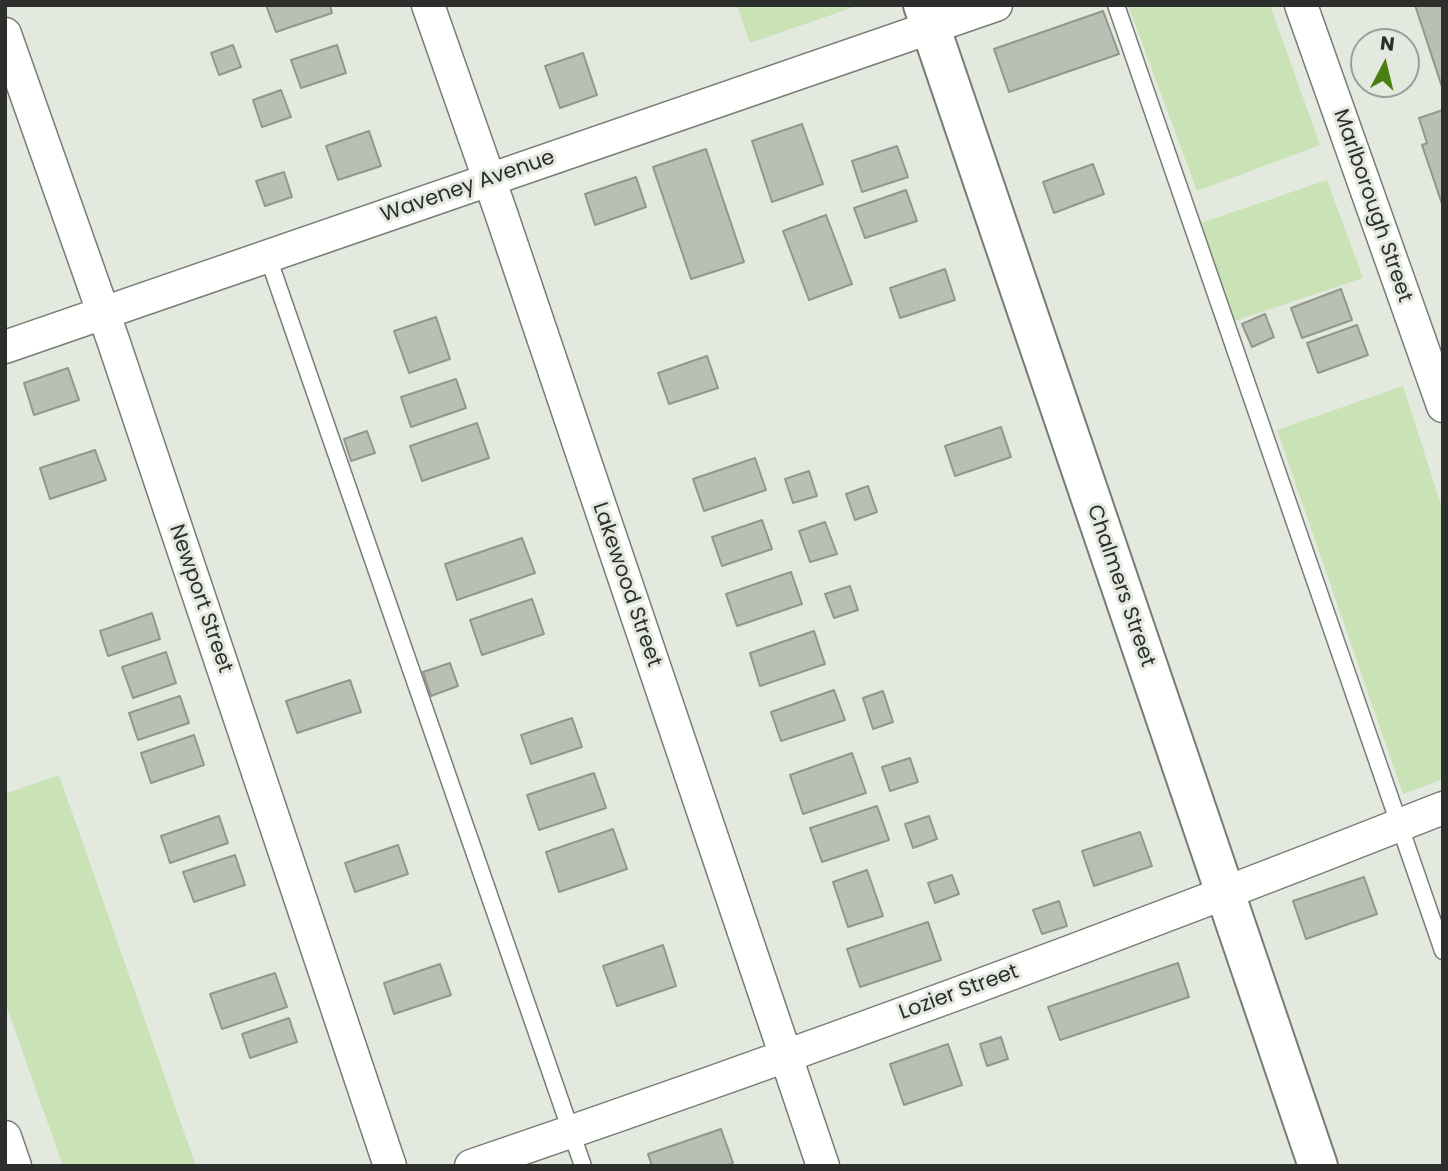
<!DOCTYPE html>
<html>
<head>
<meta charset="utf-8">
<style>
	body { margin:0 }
	#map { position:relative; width:1448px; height:1171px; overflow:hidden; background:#e3e9df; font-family:Poppins,sans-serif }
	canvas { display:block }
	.frame { position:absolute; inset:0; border:7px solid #2d2f2c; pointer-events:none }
	.north { position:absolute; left:1350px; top:28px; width:70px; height:70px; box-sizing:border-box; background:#e3e9df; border:2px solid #9a9f97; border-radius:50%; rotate:7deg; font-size:19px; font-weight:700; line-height:28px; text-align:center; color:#2d2f2c }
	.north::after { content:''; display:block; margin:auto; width:24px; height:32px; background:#4b7f12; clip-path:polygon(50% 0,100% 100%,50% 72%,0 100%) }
</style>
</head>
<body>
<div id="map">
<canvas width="1448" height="1171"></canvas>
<div class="frame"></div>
<div class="north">N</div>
</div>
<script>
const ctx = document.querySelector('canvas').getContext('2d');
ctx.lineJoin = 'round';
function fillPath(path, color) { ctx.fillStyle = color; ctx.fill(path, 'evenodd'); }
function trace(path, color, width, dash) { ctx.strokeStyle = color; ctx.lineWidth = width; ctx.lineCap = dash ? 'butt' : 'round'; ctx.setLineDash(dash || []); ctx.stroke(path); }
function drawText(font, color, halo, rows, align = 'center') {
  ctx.font = font + ' Poppins,sans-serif'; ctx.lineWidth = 6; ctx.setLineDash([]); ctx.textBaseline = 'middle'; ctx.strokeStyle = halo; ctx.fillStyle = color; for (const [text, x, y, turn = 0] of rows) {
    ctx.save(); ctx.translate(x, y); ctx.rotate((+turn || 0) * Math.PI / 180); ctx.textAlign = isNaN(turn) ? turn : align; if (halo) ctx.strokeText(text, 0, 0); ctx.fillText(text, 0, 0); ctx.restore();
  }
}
fillPath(new Path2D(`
	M737,5H860L750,43Z
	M1128,5H1270L1320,145L1197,191Z
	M1327,180L1363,278L1235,321L1201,223Z
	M1403,386L1443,511V779L1403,794L1277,430Z
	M59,775L196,1166H63L5,1002V794Z`), '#c9e3b7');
const building = new Path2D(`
	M266,5H330L332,13L276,32Z
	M1415,5H1443V90Z
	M1103,11L1119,54L1009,92L994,49Z
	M233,45L241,67L219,75L211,53Z
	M337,45L346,73L301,88L291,60Z
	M583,53L597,95L560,108L545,66Z
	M281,90L291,117L262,127L253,100Z
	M1443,110V207L1422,145L1427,143L1419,118Z
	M802,124L823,184L772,202L752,141Z
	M369,131L381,166L338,180L326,146Z
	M897,146L908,177L862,192L852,161Z
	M706,149L744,262L691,279L653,167Z
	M1093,164L1104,194L1054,213L1043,182Z
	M284,172L292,197L265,206L256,181Z
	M636,177L646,207L595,225L585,194Z
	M906,190L917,221L865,238L854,208Z
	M826,215L852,284L809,300L783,231Z
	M945,269L955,300L900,318L890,288Z
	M1341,289L1352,320L1302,338L1291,308Z
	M1265,314L1274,337L1252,347L1242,324Z
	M436,317L450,359L409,373L394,331Z
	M1357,325L1368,355L1318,373L1307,343Z
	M707,356L718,388L669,404L658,373Z
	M68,368L79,400L34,415L24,383Z
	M456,379L466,408L411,427L401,397Z
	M477,423L489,458L422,481L410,446Z
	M1001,427L1011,457L955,476L945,446Z
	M367,431L375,453L351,461L344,439Z
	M95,450L106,480L50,499L40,468Z
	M755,458L766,490L704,511L693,479Z
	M809,471L817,496L793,503L785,479Z
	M868,486L877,512L855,520L846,494Z
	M762,520L772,549L722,566L712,537Z
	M825,522L837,554L810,562L799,531Z
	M522,538L535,573L457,600L445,564Z
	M791,572L802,604L737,626L726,594Z
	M850,586L858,610L834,618L825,594Z
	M532,599L544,634L482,655L470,620Z
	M152,613L160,639L108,656L100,631Z
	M814,631L825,664L760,686L750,653Z
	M166,652L176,683L133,698L122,667Z
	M450,663L458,686L431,696L423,672Z
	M350,680L361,712L297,733L286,701Z
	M834,690L845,720L781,741L771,712Z
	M883,691L893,722L873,729L863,698Z
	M180,696L189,723L138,740L129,713Z
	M572,718L582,747L531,764L521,735Z
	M194,735L204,765L151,783L141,753Z
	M852,753L866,793L803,814L790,775Z
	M910,758L918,782L890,791L882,767Z
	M594,773L606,808L539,830L527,795Z
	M877,806L889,840L822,862L810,828Z
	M219,816L228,843L170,863L161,836Z
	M929,816L937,839L913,848L905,824Z
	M613,829L627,869L559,892L546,852Z
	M1140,832L1152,866L1094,886L1082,851Z
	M398,845L408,874L355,892L345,863Z
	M235,855L245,885L194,902L183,872Z
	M867,870L883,916L848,927L833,882Z
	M952,875L959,894L935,903L928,883Z
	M1364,877L1377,914L1306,939L1293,901Z
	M1059,901L1067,926L1042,934L1033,910Z
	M928,922L941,960L860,987L847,949Z
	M663,945L676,986L617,1006L603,966Z
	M1178,963L1189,997L1060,1040L1048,1007Z
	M440,964L451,995L394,1014L384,983Z
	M275,973L287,1007L222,1029L210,994Z
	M289,1018L297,1042L250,1058L242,1034Z
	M1001,1037L1008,1059L987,1066L980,1044Z
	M948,1044L962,1085L904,1105L890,1064Z
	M721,1129L733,1163L726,1166H652L648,1154Z`);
fillPath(building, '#b9bfb5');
trace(building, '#91978d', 2);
const lane = new Path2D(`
	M1116,5L1443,951
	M268,257L583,1166`);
const street = new Path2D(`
	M428,5L501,213L823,1166
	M1301,5L1443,406
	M5,34L114,343L390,1166
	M5,347L996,5
	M5,1137L15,1166
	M471,1166C798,1055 1122,935 1443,808`);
const secondary = new Path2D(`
	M923,5L1318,1166`);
trace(lane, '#777d74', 19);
trace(street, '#777d74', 35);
trace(secondary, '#777d74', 42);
trace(lane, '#fff', 16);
trace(street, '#fff', 32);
trace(secondary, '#fff', 38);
drawText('21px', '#2d2f2c', '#e3e9df', [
	["Waveney Avenue",468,187,-19],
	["Marlborough Street",1372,206,71],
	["Lakewood Street",626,585,71],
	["Chalmers Street",1120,586,71],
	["Newport Street",200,599,71],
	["Lozier Street",959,993,-20]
]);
</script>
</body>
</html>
